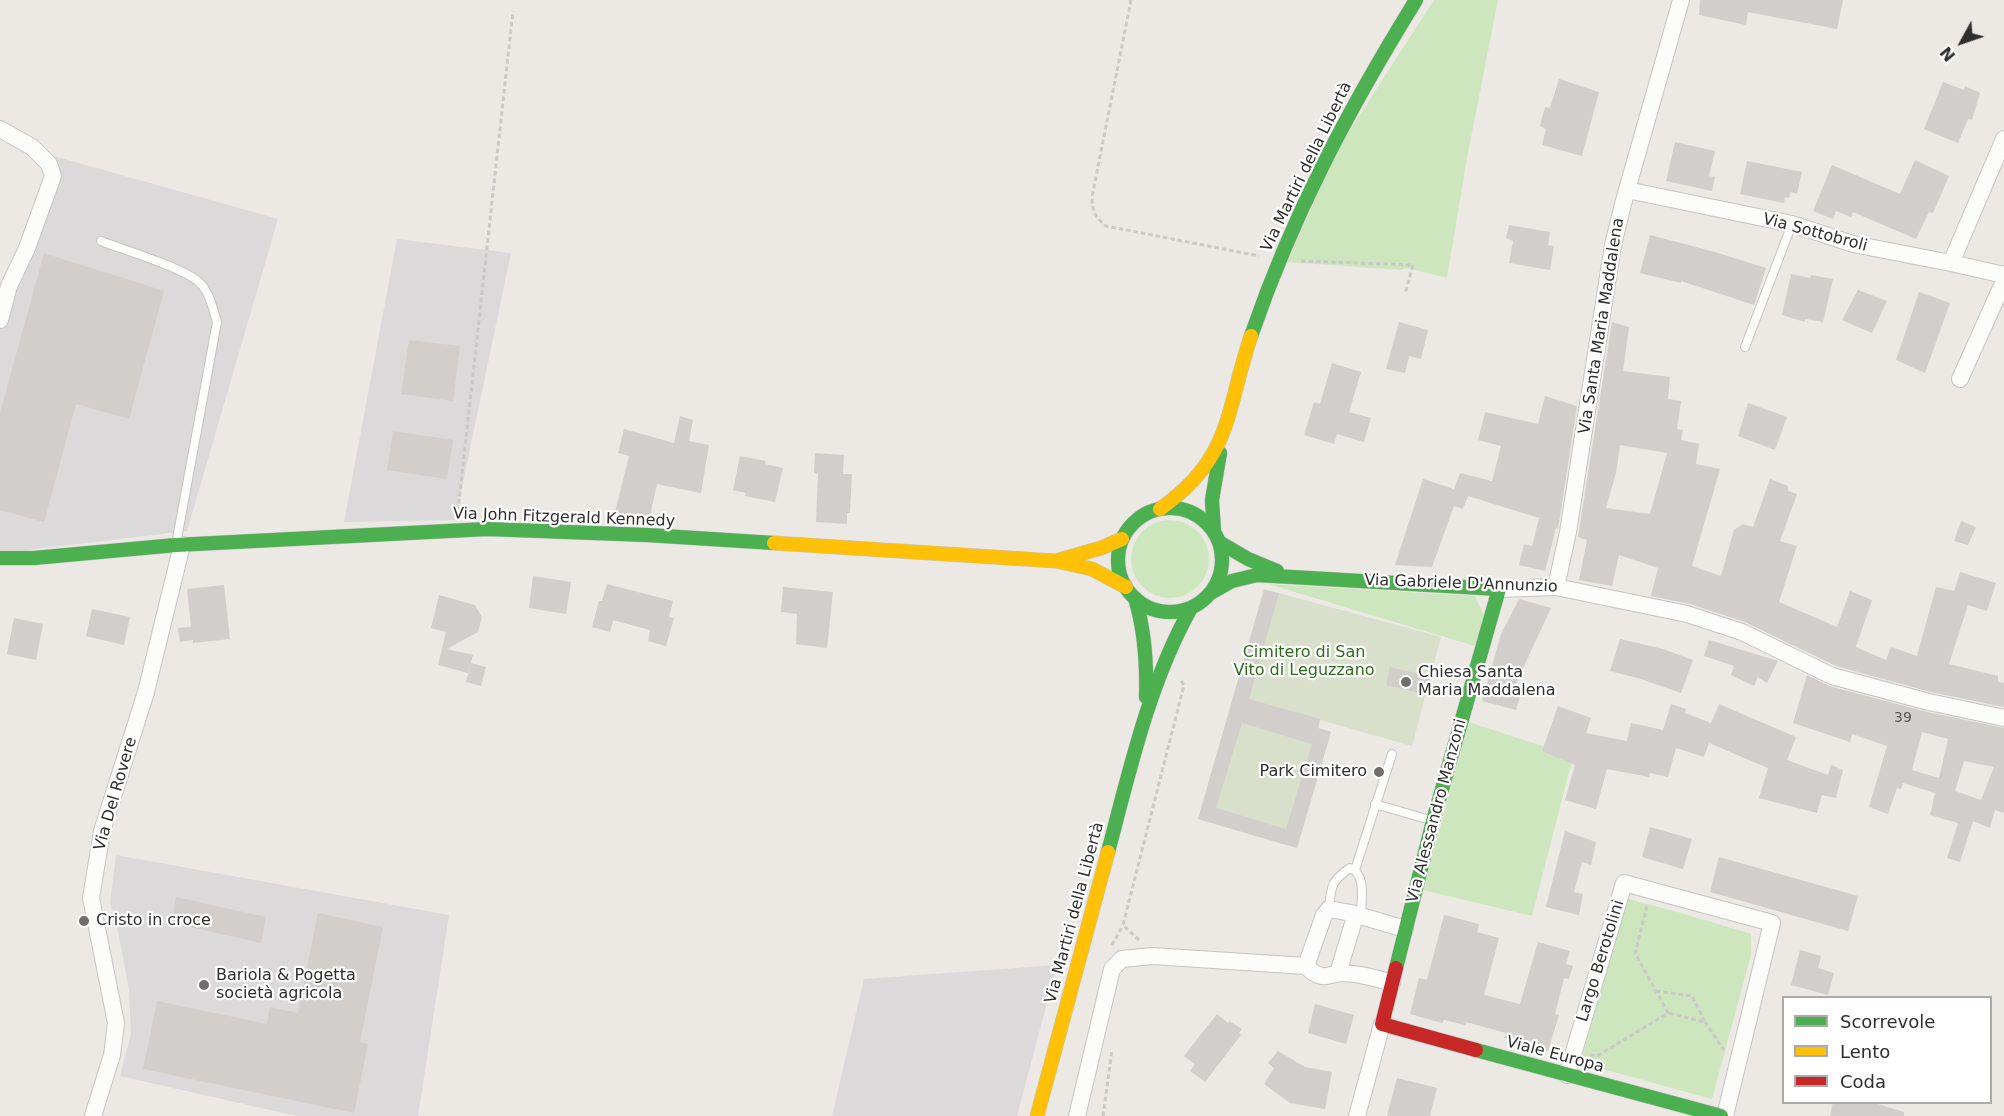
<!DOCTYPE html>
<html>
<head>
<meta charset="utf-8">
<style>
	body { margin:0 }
	#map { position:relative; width:2004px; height:1116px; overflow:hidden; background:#ece8e4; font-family:"DejaVu Sans",sans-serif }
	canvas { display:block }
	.legend { position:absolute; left:1782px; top:996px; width:210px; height:108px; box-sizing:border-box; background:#fff; border:2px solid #ababab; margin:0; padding:8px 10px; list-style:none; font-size:18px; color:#2e2e2e }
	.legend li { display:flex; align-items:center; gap:12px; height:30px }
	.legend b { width:30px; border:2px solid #ababab }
	.north { position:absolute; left:1932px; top:12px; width:60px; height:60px; -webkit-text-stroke:4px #fff; paint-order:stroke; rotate:230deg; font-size:16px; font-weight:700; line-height:24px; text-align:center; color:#2e2e2e }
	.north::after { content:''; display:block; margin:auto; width:21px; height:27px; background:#2e2e2e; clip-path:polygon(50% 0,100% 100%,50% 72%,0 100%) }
</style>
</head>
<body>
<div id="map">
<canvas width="2004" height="1116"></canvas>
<ul class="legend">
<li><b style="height:8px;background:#4caf50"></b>Scorrevole</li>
<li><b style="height:8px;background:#ffc107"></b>Lento</li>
<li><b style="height:8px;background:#c62828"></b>Coda</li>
</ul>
<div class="north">N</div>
</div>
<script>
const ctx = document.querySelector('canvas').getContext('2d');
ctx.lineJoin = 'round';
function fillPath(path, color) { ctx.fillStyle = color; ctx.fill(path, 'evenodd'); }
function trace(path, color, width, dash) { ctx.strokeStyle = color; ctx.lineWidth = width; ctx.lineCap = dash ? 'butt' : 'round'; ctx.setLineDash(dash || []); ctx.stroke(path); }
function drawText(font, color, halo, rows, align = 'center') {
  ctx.font = font + ' "DejaVu Sans",sans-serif'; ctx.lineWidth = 4.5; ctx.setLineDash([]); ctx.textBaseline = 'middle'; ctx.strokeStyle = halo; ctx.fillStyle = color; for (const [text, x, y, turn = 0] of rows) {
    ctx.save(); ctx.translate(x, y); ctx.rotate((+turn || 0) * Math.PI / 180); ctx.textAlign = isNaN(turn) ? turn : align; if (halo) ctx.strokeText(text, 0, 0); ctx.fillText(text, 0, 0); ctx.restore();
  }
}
fillPath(new Path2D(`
	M54,156L278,219L187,531L27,550H0V323Z
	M397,239L511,253L455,520L344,522Z
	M116,855L449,915L418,1116H297L120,1076L131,1034L129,990L116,920L110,903Z
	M1057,965L1017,1116H832L864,979Z`), '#dcd9db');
fillPath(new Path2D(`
	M1434,0H1498L1467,158L1447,278L1407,268L1401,270L1287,262L1339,147Z
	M1131 559a39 39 0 1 1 78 0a39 39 0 1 1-78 0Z
	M1268,584L1475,596L1484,615L1475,646Z
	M1469,722L1573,756L1532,916L1423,890Z
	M1625,898L1681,913L1751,934V955L1712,1099L1581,1063Z`), '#cee6be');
fillPath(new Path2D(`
	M1264,589L1441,637L1412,746L1320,720L1318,728L1331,732L1297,848L1198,819Z`), '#d8e0cc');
fillPath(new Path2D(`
	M1700,0H1843L1837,29L1748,12L1746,25L1699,15Z
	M1559,79L1599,92L1582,156L1542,145L1546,129L1540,126L1545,107L1550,108Z
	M1943,82L1964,90L1965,86L1980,93L1972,120L1968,119L1958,143L1924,129Z
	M1675,142L1715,151L1709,176L1715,177L1712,191L1666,181Z
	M1915,160L1949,176L1933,213L1929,212L1916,239L1853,212L1851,217L1836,211L1833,219L1813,211L1832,165L1900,194Z
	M1747,161L1802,172L1797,194L1791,192L1789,198L1785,197L1784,203L1740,194Z
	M1509,225L1550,232L1548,245L1554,246L1550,270L1509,263L1513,241L1506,238Z
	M1650,235L1715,252L1766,268L1754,305L1681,281V283L1640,273Z
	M44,253L164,291L129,419L76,404L44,522L0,510V413Z
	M1791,274L1810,278L1811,275L1833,279L1823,322L1805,319V322L1782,315Z
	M1858,290L1887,301L1872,333L1842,320Z
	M1919,292L1950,303L1925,373L1896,360Z
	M1399,322L1428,330L1421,359L1409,356L1405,373L1386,369Z
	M1612,322L1629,327L1623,371L1670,377L1668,399L1681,401L1677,429L1683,430L1681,440L1699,444L1696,464L1720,469L1692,566L1721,576L1734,530L1743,524L1753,527L1770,479L1788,486V491L1797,494L1780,541L1797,546L1779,602L1837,627L1850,591L1872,600L1856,647L1886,660L1891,647L1917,656L1936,587L1954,591L1960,572L1996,583L1987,611L1968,605L1949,664L1998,676V682L2004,683V707L1931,692L1836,666L1745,622L1690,604L1651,596L1658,568L1619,555L1612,586L1579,580L1587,540L1578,537ZM1620,445L1667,453L1650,514L1606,508L1616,473Z
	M409,340L460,346L453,401L401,394Z
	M1332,363L1361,372L1349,412L1371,418L1364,442L1337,434L1334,444L1304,435L1314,402L1320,404Z
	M1545,396L1577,406L1558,529L1556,528L1545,571L1519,565L1524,544L1532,546L1539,518L1468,496L1463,509L1454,506L1432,567L1395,565L1423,479L1454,489L1460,473L1492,481L1501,446L1478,440L1485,412L1538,424Z
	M1748,403L1787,417L1775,450L1738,436Z
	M680,416L693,420L689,441L709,445L701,493L657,484L649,520L615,512L629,456L618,453L624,429L674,443Z
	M393,431L453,440L447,479L387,470Z
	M815,453L844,455L843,474H852L850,513H847V524L816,522L818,474L814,473Z
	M740,456L766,461L765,464L783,468L775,502L745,496L746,493L733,490Z
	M1961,521L1976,527L1968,545L1954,541Z
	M533,576L571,582L566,614L529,608Z
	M607,584L673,601L669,617L674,618L666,646L648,641L650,630L613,620L610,632L592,627L599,601H602Z
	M224,585L230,639L193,643V640L180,642L178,628L191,627L187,589Z
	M783,587L833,592L827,648L796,644L797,614L781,612Z
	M1264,590L1279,593L1249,699L1320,719L1318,728L1331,732L1297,848L1198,819ZM1242,723L1312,744L1286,829L1216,808Z
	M439,595L475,605L482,617L478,632L447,649L473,655L468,673L438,665L446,632L431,628Z
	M1519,599L1551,608L1511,694L1520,697L1516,710L1482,701L1501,634Z
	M92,609L130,617L124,645L86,636Z
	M14,618L43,624L36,660L7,654Z
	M1620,639L1663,649L1693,660L1681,693L1641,679L1610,671Z
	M1709,640L1778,661L1767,683L1758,677L1754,686L1731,675L1734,666L1704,656Z
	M471,663L486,667L481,686L466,682Z
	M1390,667L1432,677L1427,695L1386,685Z
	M1807,675L1829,686L1927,712L2004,728V813L1995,810L1990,828L1973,821L1960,862L1947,858L1958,823L1930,815L1935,793L1903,783L1901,789L1897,788L1888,814L1869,807L1887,746L1852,734L1850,742L1793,723ZM1922,732L1948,739L1939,778L1912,770ZM1964,761L1994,767L1981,800L1955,791Z
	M1671,704L1686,709L1685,713L1711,723L1719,704L1796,737L1787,760L1828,775L1831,765L1843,770L1836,798L1822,795L1817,813L1759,798L1768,768L1709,743L1704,757L1676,748L1668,777L1650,773L1649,777L1607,769L1596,809L1565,800L1575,765L1542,751L1558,706L1591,718L1586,733L1627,741L1631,723L1663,730Z
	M1650,827L1692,839L1683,869L1642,857Z
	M1565,831L1596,842L1591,865L1582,862L1574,892L1583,894L1579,915L1546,907Z
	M1719,857L1858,896L1848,931L1710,892Z
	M176,897L266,917L261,943L172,923Z
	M318,913L383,927L360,1042L368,1044L354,1113L143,1069L157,1001L267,1024L270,1007L298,1013Z
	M1444,915L1479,924L1477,932L1499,938L1484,995L1520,1004L1538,942L1570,951L1566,964L1573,966L1569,979L1564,978L1555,1014L1559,1015L1548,1051L1504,1038L1506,1033L1466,1022L1465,1025L1444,1020L1442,1023L1410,1014L1419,978L1427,980Z
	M1800,950L1821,956L1818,968L1834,973L1828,995L1791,985Z
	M1315,1004L1354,1015L1346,1044L1308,1033Z
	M1217,1014L1228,1023L1229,1021L1242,1029L1239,1033L1241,1035L1205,1082L1190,1071L1195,1064L1184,1056Z
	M1278,1051L1305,1067L1332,1072L1325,1109L1290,1103L1264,1084L1274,1068L1268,1063Z
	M1397,1078L1437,1088L1430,1116H1387Z
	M1833,1102H1871L1904,1112V1116H1830Z`), '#d1cecb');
const lane = new Path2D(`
	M101,241C123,250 186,268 201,284C210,294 213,309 217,322L176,544
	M1745,347L1792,224
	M1375,804L1430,820
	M1355,870L1392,754
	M1329,909C1331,886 1331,881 1350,868C1367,874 1361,901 1361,916`);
const street = new Path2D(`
	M0,129L32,147L49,164L53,176L27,248L9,286L0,320
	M1627,190L1792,224L1853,244L1951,263L2004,275
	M1951,263L2004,139
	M1960,379L2004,281
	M1556,587L1568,532L1613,245L1623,204L1681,0
	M1499,589L1556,587L1687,614L1742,632L1832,676L1929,702L2004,718
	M1351,913L1405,929
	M1306,966L1324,915L1329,909L1351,913L1354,920L1338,973
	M1567,1075L1624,883L1772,923L1725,1116
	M93,1116L112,1055L116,1023L91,898L102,831L146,692L182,545
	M1077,1116L1112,969L1122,959L1152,956L1306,966C1311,971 1315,975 1322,976C1329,977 1334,974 1340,973C1358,973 1376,978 1392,983
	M1357,1116L1382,1024`);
const fast = new Path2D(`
	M1251,336C1293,214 1348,110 1416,0
	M1118 560a52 52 0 1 1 104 0a52 52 0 1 1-104 0Z
	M1214,531L1212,500L1220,453
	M1219,542L1248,559L1277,571
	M0,558H34L176,545L487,529L647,535L774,543
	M1209,594L1232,581L1257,575L1499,589L1433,821L1396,968
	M1135,598C1145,631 1147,663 1146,697
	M1108,852C1130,769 1149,683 1191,608
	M1476,1050L1721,1116`);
const slow = new Path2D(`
	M1160,509C1233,457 1225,413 1251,336
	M774,543L1056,561L1092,569L1126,587
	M1059,560L1101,548L1122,539
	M1037,1116L1108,852`);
const jam = new Path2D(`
	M1396,968L1382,1024L1476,1050`);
trace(lane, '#c5c4c5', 10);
trace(street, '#c5c4c5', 18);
trace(fast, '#c5c4c5', 15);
trace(slow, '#c5c4c5', 15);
trace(jam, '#c5c4c5', 15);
trace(new Path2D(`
	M1131,0L1092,197C1092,211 1095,217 1106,226L1259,256
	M1301,261L1413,265L1405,294
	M458,511L513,11
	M1139,940L1123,925L1184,685L1181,681
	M1112,945L1123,925
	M1656,991L1692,996L1705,1022L1668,1013
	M1705,1022L1724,1050
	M1590,1055L1597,1056L1668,1013L1635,953L1647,906
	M1103,1116L1112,1050`), '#c9c9c8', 3, [4.5, 3]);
trace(lane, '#fcfcfb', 8);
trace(street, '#fcfcfb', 16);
trace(fast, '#4caf50', 14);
trace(slow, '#ffc107', 14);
trace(jam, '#c62828', 14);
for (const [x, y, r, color] of [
	[1406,682,6,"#706f6e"],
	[1379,772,6,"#706f6e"],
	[84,921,6,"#706f6e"],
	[204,985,6,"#706f6e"]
]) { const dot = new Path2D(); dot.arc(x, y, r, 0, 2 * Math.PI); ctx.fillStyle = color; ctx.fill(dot); trace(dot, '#fff', 2); }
drawText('14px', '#585857', null, [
	["39",1903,718]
]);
drawText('16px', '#2e2e2e', '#fff', [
	["Via Martiri della Libertà",1307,167,-64],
	["Via Sottobroli",1815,233,15],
	["Via Santa Maria Maddalena",1602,326,-81],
	["Via John Fitzgerald Kennedy",564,518,2],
	["Via Gabriele D'Annunzio",1461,584,2],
	["Via Del Rovere",116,794,-74],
	["Via Alessandro Manzoni",1437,811,-75],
	["Via Martiri della Libertà",1075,913,-75],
	["Largo Berotolini",1601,961,-73],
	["Viale Europa",1555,1055,15]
]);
drawText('16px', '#2c6e1b', '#fff', [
	["Cimitero di San",1304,653],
	["Vito di Leguzzano",1304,671]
]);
drawText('16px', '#2e2e2e', '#fff', [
	["Chiesa Santa",1418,673],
	["Maria Maddalena",1418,691],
	["Park Cimitero",1367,772,"right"],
	["Cristo in croce",96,921],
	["Bariola & Pogetta",216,976],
	["società agricola",216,994]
], 'left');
</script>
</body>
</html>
